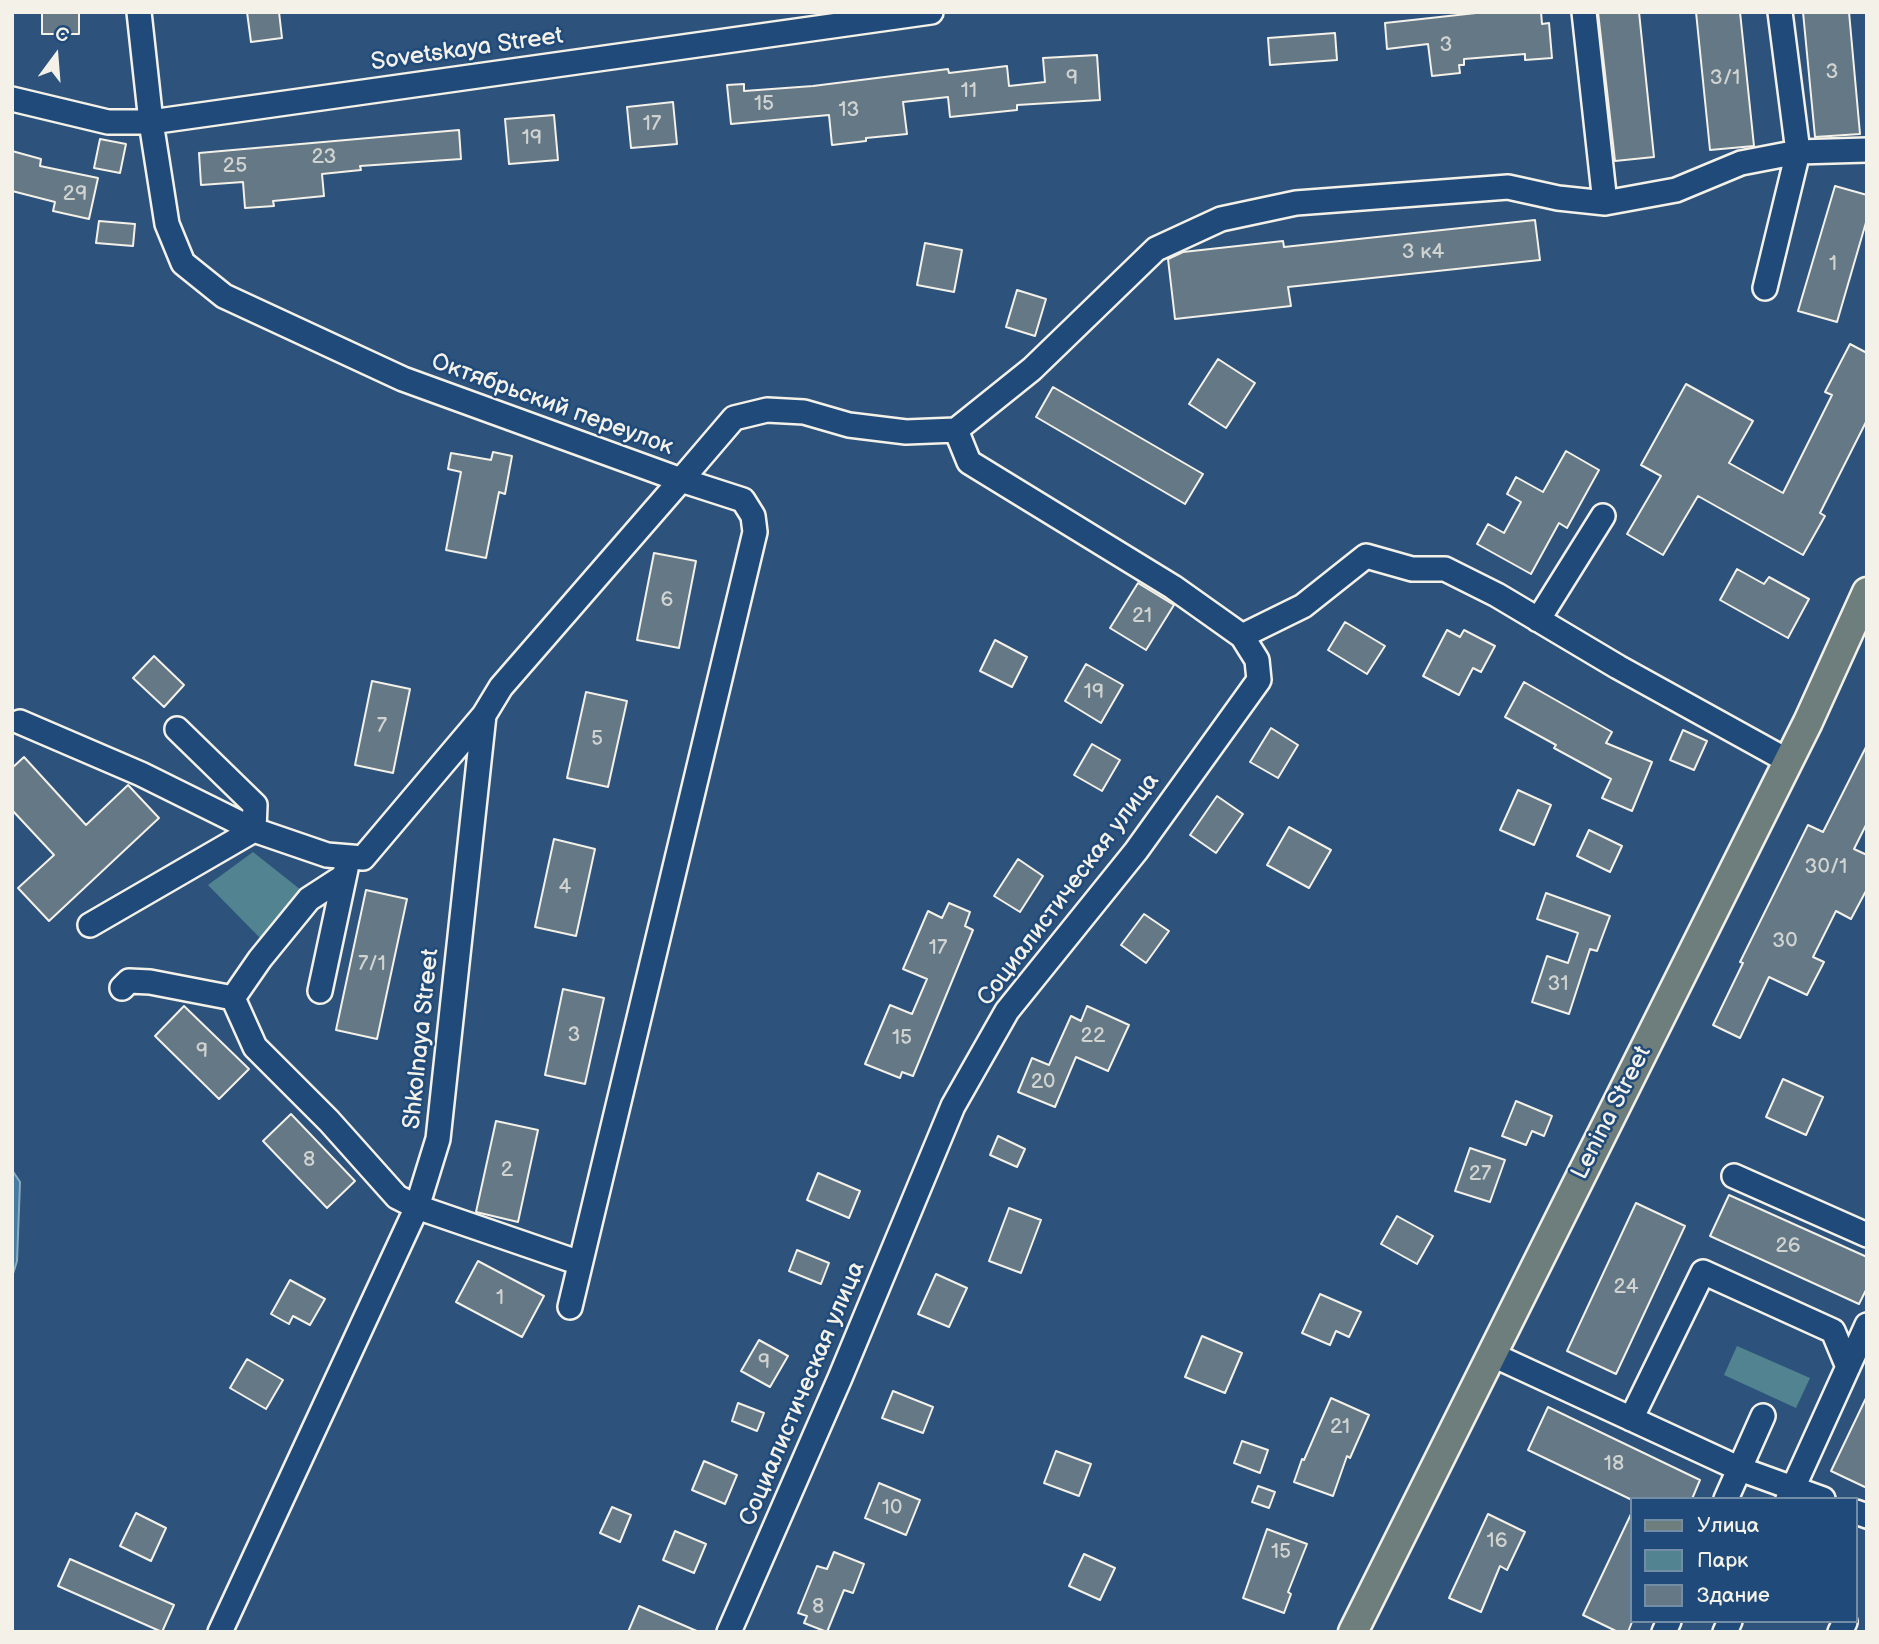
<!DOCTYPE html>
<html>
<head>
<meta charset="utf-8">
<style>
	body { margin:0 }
	#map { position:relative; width:1879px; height:1644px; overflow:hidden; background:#2d537c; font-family:"Balsamiq Sans",sans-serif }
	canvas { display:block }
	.frame { position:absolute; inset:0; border:14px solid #f4f1e8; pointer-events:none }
	.legend { position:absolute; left:1630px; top:1497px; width:228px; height:126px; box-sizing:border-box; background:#1f4a7a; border:2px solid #748da6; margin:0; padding:9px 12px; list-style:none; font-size:21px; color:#f4f1e8 }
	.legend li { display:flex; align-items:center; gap:14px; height:35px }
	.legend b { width:35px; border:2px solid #748da6 }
	.north { position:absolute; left:21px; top:21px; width:70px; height:70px; -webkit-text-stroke:5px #1f4a7a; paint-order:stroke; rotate:16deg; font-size:19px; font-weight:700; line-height:28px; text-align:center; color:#f4f1e8 }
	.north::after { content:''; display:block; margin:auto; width:24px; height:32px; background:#f4f1e8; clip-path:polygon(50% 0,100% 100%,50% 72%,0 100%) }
</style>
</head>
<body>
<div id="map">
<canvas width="1879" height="1644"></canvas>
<div class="frame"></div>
<ul class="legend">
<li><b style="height:9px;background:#6d7e7c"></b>Улица</li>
<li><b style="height:19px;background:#518490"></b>Парк</li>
<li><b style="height:19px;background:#657886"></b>Здание</li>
</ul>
<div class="north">С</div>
</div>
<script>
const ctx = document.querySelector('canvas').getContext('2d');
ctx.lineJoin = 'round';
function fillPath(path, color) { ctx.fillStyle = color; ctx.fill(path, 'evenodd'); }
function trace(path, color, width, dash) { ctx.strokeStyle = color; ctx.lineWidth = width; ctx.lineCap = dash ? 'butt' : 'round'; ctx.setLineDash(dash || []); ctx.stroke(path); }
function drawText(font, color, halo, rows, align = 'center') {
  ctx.font = font + ' "Balsamiq Sans",sans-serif'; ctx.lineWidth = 5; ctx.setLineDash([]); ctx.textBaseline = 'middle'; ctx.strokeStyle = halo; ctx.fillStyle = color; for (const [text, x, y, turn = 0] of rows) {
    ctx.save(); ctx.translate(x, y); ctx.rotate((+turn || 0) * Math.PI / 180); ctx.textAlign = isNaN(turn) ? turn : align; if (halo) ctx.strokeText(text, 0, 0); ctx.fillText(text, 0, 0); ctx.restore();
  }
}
fillPath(new Path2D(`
	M253,852L301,890L261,939L208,885Z
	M1737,1346L1810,1378L1796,1408L1724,1375Z`), '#518490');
const water = new Path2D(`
	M12,1170L20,1182L17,1261L12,1277Z`);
fillPath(water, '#457ba2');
trace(water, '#8baabe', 2);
const building = new Path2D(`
	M42,12H79V34H42Z
	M247,12H279L282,38L251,42Z
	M1485,12H1541L1542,24L1549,23L1552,58L1525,60V54L1464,59V65H1459L1460,73L1432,76L1428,44L1387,49L1385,23Z
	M1598,12H1639L1654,157L1615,161Z
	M1696,12H1740L1754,146L1710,150Z
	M1803,12H1849L1860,134L1815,137Z
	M1335,33L1337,60L1270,65L1268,38Z
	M1097,55L1100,100L1017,105V110L950,117L948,97L903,102L907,134L866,138V141L832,145L829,115L731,124L727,85L744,84V91L813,86L948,69L949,73L1007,66L1009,86L1045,82L1043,58Z
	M673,102L677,144L631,148L627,107Z
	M554,115L558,160L509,164L505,119Z
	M459,130L461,159L360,166L361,170L322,174L324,196L273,201L274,206L245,208L243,182L201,185L199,153Z
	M100,139L126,144L120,173L94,168Z
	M12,151L41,159L40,166L98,178L89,219L53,211L55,202L12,191Z
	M1835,186L1867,195V219L1837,322L1798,311Z
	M1535,220L1540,260L1288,287L1291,306L1175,319L1168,259L1183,252L1283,241L1284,247Z
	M99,221L135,224L133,246L96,243Z
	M925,243L962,250L954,292L917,285Z
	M1017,290L1046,299L1035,336L1006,327Z
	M1850,344L1867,353V420L1820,513L1825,516L1803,555L1698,496L1663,555L1627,534L1661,476L1641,465L1686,384L1753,421L1729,463L1783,493L1832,395L1825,392Z
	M1218,359L1255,383L1226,428L1189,404Z
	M1053,387L1203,474L1185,504L1036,417Z
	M1566,451L1599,470L1567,528L1559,523L1531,574L1477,544L1488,524L1504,533L1521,502L1507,494L1516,477L1543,492Z
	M493,452L512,456L505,494L499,492L486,558L446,550L461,472L448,469L451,453L491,460Z
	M654,553L696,561L679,648L637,640Z
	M1737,569L1764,584L1769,577L1809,599L1788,638L1720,600Z
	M1138,583L1174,605L1146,650L1110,628Z
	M1345,622L1385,646L1367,674L1328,650Z
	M1447,630L1460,637L1464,630L1495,646L1481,672L1473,668L1459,695L1423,676Z
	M995,640L1027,657L1012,687L980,671Z
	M154,656L184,685L164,707L133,678Z
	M1086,664L1123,685L1101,723L1065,701Z
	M372,681L410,689L393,773L355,765Z
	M1524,682L1612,732L1606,743L1652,762L1632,811L1602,798L1611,779L1554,748L1556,745L1505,717Z
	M586,692L627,701L608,787L567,778Z
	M1271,728L1298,745L1278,778L1250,762Z
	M1683,730L1707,741L1694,770L1670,760Z
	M1092,744L1120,760L1102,791L1074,775Z
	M1867,745V823L1854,849L1867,855V889L1851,919L1836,911L1813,957L1824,962L1807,995L1769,977L1740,1038L1713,1025L1743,963L1740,962L1808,825L1823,832Z
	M24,757L86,825L128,785L159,818L49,921L18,888L54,855L12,810V768Z
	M1518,790L1551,805L1534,845L1500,830Z
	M1217,796L1243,814L1216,853L1190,835Z
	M1289,827L1331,850L1309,888L1267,865Z
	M1589,830L1622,846L1610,872L1577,856Z
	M554,839L595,849L576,936L535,927Z
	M1018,859L1043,876L1020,912L994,896Z
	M366,890L407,899L377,1039L336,1030Z
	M1546,893L1610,916L1597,951L1590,949L1569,1014L1532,1002L1547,956L1568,963L1578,933L1537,919Z
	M949,903L970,912L965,926L973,930L913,1076L902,1072L900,1078L865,1064L890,1005L912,1014L927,979L903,969L928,911L942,918Z
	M1144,914L1169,931L1146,963L1121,945Z
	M563,989L604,998L585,1084L545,1075Z
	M184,1006L249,1069L219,1099L155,1036Z
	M1087,1006L1129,1025L1108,1071L1076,1057L1055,1107L1018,1092L1032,1058L1049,1065L1071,1016L1081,1021Z
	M1783,1079L1823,1097L1806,1135L1766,1117Z
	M1516,1101L1552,1116L1544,1136L1532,1131L1526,1145L1502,1136Z
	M291,1114L355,1181L327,1208L263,1141Z
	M496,1121L538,1130L518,1222L476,1212Z
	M998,1136L1025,1149L1017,1167L990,1155Z
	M1470,1148L1505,1160L1490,1202L1455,1191Z
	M818,1173L860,1191L849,1218L807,1200Z
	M1729,1195L1867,1257V1288L1859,1304L1710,1236Z
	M1636,1203L1685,1226L1616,1374L1567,1351Z
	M1009,1208L1041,1220L1021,1273L989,1261Z
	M1397,1216L1433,1236L1417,1264L1381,1244Z
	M797,1250L829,1263L821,1284L789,1271Z
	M478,1261L544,1296L522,1337L456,1302Z
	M936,1274L967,1288L949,1327L918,1314Z
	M290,1280L325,1299L310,1325L293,1316L289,1324L271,1314Z
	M1320,1294L1361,1312L1349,1337L1336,1331L1330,1345L1302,1333Z
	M1202,1336L1242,1353L1225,1393L1185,1377Z
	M759,1340L788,1356L770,1387L741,1371Z
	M247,1359L283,1380L266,1409L230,1388Z
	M893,1391L933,1407L923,1433L882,1418Z
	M1867,1396V1488L1831,1471Z
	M1331,1398L1369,1415L1350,1458L1347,1456L1333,1496L1294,1482L1302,1459L1304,1460Z
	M738,1403L764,1413L757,1431L732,1421Z
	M1548,1407L1700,1480L1692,1499H1630L1528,1450Z
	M1242,1441L1268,1450L1260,1473L1234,1463Z
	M1056,1451L1091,1464L1079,1496L1044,1483Z
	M704,1461L737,1475L725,1504L692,1490Z
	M879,1483L920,1500L906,1535L865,1518Z
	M1258,1486L1275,1492L1269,1508L1252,1502Z
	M612,1507L631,1515L620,1542L600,1533Z
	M1632,1512V1622L1628,1632H1618L1583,1615Z
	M136,1513L166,1528L151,1561L120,1546Z
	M1488,1514L1525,1532L1507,1570L1500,1566L1481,1612L1449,1598Z
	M1267,1529L1307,1544L1288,1592L1291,1594L1284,1613L1243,1598Z
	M675,1531L706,1544L694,1573L663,1560Z
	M834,1552L864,1564L853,1593L844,1590L827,1632L804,1623L807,1616L798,1613L817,1566L827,1569Z
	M1084,1554L1115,1568L1100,1600L1069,1586Z
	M70,1559L174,1605L162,1632L58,1586Z
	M639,1606L699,1632H628Z`);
fillPath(building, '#657886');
trace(building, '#f4f1e8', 2);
const minor = new Path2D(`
	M139,12L151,122L167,224L183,263L224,296L403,379L681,480L734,418L767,410L804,412L849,425L906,432L956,430L1032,369L1156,249L1221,219L1296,203L1508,187L1558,198L1605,203L1676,190L1741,163L1798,152L1867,150
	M1584,12L1605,203
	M12,99L108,122H151L931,12
	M1765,288L1798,152L1780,12
	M1538,620L1603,516
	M1242,636L1303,606L1366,556L1412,569H1445L1497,595L1618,667L1788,761
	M20,722L141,774L254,830L255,805L177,729
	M90,925L254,830L327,855L363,858L484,715
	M122,988L129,981L150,982L233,998L260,959L309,899L343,877
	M320,991L346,869
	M233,998L255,1047L329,1121L397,1197L417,1207L580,1263
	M1734,1176L1867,1235
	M1491,1354L1740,1469L1823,1499
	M1631,1419L1703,1272L1833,1331L1848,1367
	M1726,1499L1763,1416
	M1788,1499L1867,1325
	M1856,1512L1867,1516
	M220,1632L417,1207L438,1139L484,715L501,687L681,480L743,500L753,516L755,532L570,1307
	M729,1632L840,1378L953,1106L1007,1011L1136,851L1259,680L1257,660L1242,636L1173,587L969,462L956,430
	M1664,1632L1669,1621
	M1725,1632L1730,1621
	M1840,1632L1845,1622`);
const major = new Path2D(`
	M1353,1632L1808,722L1867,592`);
trace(minor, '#f4f1e8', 28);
trace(major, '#f4f1e8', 33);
trace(minor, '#1f4a7a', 23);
trace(major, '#6d7e7c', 28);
drawText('21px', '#d0d3d0', null, [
	["3",1446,46],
	["3",1832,73],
	["9",1072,79],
	["3/1",1725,79],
	["11",969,92],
	["15",764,105],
	["13",849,111],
	["17",652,125],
	["19",532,139],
	["23",324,158],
	["25",235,167],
	["29",75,195],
	["3 к4",1423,253],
	["1",1833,265],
	["6",667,601],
	["21",1142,617],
	["19",1094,693],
	["7",382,727],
	["5",597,740],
	["30/1",1826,868],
	["4",565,888],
	["30",1785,942],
	["17",938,949],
	["7/1",372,965],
	["31",1558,985],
	["3",574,1036],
	["22",1093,1037],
	["15",902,1039],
	["9",202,1052],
	["20",1043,1083],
	["8",309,1161],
	["2",507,1171],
	["27",1480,1175],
	["26",1788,1247],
	["24",1626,1288],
	["1",500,1299],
	["9",764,1363],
	["21",1340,1428],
	["18",1614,1465],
	["10",892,1509],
	["16",1497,1542],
	["15",1281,1553],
	["8",818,1608]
]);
drawText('24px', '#f4f1e8', '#1f4a7a', [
	["Sovetskaya Street",467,50,-8],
	["Октябрьский переулок",552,405,20],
	["Социалистическая улица",1069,890,-53],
	["Shkolnaya Street",422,1039,-84],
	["Lenina Street",1612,1113,-63],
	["Социалистическая улица",803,1394,-67]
]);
</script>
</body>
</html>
